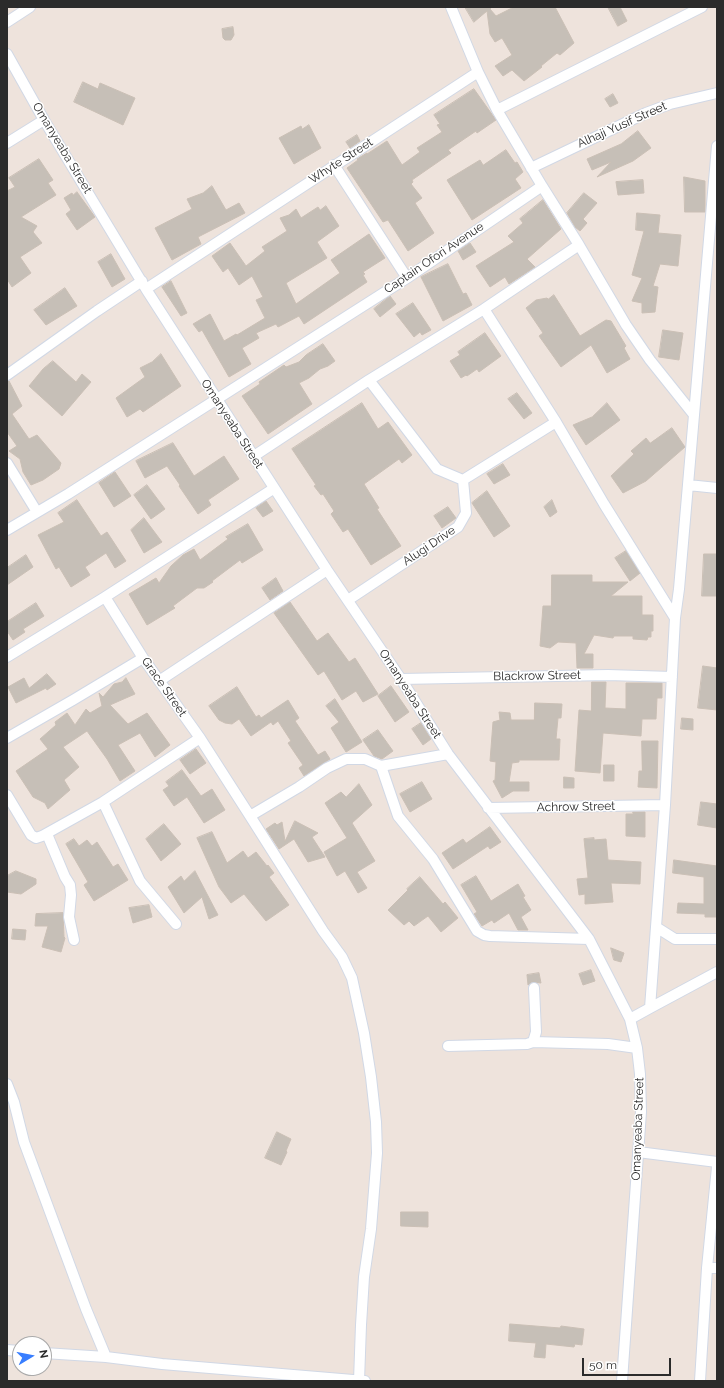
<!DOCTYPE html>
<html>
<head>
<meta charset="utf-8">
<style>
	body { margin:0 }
	#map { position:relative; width:724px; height:1388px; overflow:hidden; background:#eee3dc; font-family:Raleway,sans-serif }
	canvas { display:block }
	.frame { position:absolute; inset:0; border:8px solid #2b2b2b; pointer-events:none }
	.north { position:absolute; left:12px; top:1336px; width:40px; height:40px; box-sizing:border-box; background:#fff; border:1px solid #aaa; border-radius:50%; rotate:80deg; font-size:11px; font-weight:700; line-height:16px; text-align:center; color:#2b2b2b }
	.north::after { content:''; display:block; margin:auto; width:14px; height:18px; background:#387eff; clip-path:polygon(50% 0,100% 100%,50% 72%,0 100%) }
	.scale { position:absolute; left:582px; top:1358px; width:89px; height:18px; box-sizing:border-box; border:2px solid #2b2b2b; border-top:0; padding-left:5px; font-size:12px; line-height:14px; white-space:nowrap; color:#2b2b2b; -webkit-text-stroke:3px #fff; paint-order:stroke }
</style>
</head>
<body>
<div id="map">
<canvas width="724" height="1388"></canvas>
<div class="frame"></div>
<div class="north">N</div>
<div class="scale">50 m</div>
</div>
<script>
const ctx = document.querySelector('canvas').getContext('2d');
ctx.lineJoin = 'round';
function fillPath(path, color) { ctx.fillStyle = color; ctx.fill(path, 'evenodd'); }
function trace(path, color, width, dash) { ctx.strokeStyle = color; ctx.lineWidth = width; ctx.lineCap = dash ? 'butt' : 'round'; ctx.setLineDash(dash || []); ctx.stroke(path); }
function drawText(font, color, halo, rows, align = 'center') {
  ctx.font = font + ' Raleway,sans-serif'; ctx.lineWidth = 3; ctx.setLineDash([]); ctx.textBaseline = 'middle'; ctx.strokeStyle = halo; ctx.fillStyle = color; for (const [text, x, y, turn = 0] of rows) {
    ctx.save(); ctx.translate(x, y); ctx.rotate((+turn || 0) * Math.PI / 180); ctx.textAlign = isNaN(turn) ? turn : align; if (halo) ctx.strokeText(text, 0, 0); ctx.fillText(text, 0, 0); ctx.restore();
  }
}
const building = new Path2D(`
	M465,7H492L490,9L496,16L514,7H555L574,43L560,55L557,53L541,66L542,67L524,81L512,70L503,76L495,66L512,55L502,38L495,42L490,34L487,11L474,22Z
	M608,7H620L627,21L618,26Z
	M233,27L234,35L231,40H225L223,38L222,29Z
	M83,82L98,89L100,83L135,98L123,125L74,102Z
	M474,89L496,120L477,133L476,131L448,150L451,153L412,180L413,182L411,184L422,198L415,203L434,233L408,251L388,220L383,222L347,168L358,160L357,159L367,153V154L387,141L402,165L420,152L417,148L442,132L437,125L440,124L434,115Z
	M613,94L618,103L610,107L605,99Z
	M309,125L321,148L294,164L279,138L301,126L302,129Z
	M638,131L651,148L633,161L597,177L611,162L592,170L587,159L621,144Z
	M357,135L360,141L350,148L346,142Z
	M506,150L515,163L517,162L523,172L515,179L521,188L472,220L447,180L480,160L483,165Z
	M39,159L53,180L48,183L56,195L21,217L37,226L33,232L42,243L20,257L31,273L12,287L7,279V191L15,187L9,178Z
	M684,177L705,181V212H685Z
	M643,180L644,193L618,195L616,182Z
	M212,186L226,210L239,203L245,213L198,237L201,244L172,260L155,228L192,209L187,199L203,193Z
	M77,192L95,217L77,230L66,214L71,210L64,198L72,193L73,195Z
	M584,193L597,203L583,219L587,223L580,231L575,227L567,213Z
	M543,200L561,229L527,259L535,267L509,284L505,277L490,287L476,266L514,242L508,236L523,223L520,219Z
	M326,206L339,226L317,242L327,258L286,283L296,304L340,273L331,260L369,234L385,258L363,272L365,274L363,275L367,282L304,324L299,316L278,327L276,324L256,333L259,338L242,348L251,364L229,377L202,330L199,332L193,324L210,314L224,341L236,334L237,335L265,318L256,300L263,297L252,276L239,285L228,268L223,272L212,256L230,243L246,266L265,251L262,247L287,231L280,218L289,215L296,209L301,218L318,207L320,210Z
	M637,213L660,215L658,233L681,235L678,266L660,264L653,286L658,287L655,312L642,313V303L632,301L642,278L632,275L644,231L636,230Z
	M470,243L476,252L463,260L458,251Z
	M111,254L125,279L112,287L98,262Z
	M448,264L463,294L466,293L472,305L443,321L421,277Z
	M171,281L187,313L181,316L162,287Z
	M65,288L77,306L46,325L34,310Z
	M554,295L580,336L606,320L611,321L626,346L624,348L630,359L607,373L591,345L561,367L539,336L543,333L526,308L536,300L547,298L548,299Z
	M390,296L396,304L380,317L374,309Z
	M413,303L431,330L422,335L420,332L414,337L396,314Z
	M663,330L683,333L679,360L659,357Z
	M485,333L501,356L479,372L477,369L467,376L466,375L461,378L450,361L460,355L458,352Z
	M323,344L335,361L328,366L320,369L309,378L299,383L312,404L268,434L242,396L260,384L259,382L284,365L286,367L299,362L306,355Z
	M161,354L181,386L143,412L140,409L127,417L116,398L145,377L140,368L152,362Z
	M53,361L76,382L82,374L91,382L62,416L29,386L43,369Z
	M7,381H9L22,406L12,414L29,439L37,435L61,463L59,469L43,480L31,485L23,472L20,459L9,451L17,446L7,432Z
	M517,393L532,413L524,419L508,399Z
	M362,403L378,429L388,422L412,455L402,463L399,459L364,484L379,508L377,509L401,546L371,565L348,529L343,532L331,514L334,511L323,494L321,495L314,486L316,485L292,449Z
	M607,403L620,420L586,445L573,425L592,417Z
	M672,428L685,447L646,481L623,493L611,476L634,454L631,451L646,438L650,443Z
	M173,443L194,476L224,456L239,479L208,500L211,505L198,514L179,486L180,485L167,466L145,478L136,461Z
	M503,464L510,475L494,484L487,474Z
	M115,472L131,496L114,507L99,483Z
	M147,485L165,509L151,519L134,495Z
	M487,491L510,526L494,537L472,503Z
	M77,500L101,536L107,532L126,561L115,568L106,553L85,567L90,575L71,587L59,567L56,569L38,535L64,522L58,513Z
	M552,500L557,512L550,517L544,507Z
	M266,501L273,511L263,517L256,508Z
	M448,507L456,518L442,528L434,516Z
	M144,518L162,542L144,553L131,530Z
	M248,524L263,550L242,563L240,560L212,581L213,582L204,588H197L173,606L175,608L147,625L129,594L156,578L159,583L171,566L183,555L194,549L200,560L228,539L226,537Z
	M626,551L640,573L630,581L615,558Z
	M704,554H717V596H702Z
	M26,555L33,567L7,585V568Z
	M552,575H592V582H628L611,596H642V615H653V631H651V637H648L647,640L633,639V636H614L613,638L594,635L584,654H593V668H577L576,643L558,642L550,648L540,646L543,606H551Z
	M276,578L283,591L270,600L262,588Z
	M290,602L317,641L328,633L349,662L355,658L378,694L363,702L356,691L342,700L324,671L318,675L274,613Z
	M36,603L44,616L23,629L25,632L13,640L7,631V622Z
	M703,666L717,668V710L698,708Z
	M47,674L56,684L47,690L46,688L16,703L8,687L24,678L29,688Z
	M126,678L135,694L110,705L128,724L147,713L170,745L155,757L140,733L118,745L135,771L120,781L107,759L87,731L63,747L79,767L64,780L70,790L48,809L45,803L33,797L16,771L48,749L40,739L56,725L55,722L67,713L75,725L86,709L90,713L102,706L99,693L103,697L114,684L122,682Z
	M592,682H606L605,708L626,709V683H662V698H657L656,719H642L641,736L603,733L600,773L575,771L579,710L591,711Z
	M391,686L409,712L395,722L378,696Z
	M237,687L256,717L259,715L261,718L288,700L299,718L295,721L318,755L325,751L330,759L304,776L299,768L303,765L288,743L291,741L278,721L273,725L271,722L251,736L239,719L232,724L225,723L219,720L209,706Z
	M335,699L362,742L346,752L331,728L339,722L326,706Z
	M535,703L562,704L561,718H558L556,739H560L559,760H519V762L512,763L509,782H529V791H513L502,798L493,781L495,780L496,762L490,761L493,722L500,720L499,712L510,713L511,720H534Z
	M682,718L693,719V730L681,729Z
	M421,723L431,739L423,745L412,729Z
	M378,730L393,751L382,759L374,756L363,740Z
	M642,741H658L657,788L638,787L639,771H642Z
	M196,749L206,763L190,774L180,760Z
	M604,765H614V781H604Z
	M182,770L201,796L212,789L225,810L204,823L187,797L174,806L163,790L169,786L166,782Z
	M564,777L574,778V788H564Z
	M422,782L432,799L410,812L400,794Z
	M359,784L372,805L352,823L375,861L357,872L367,888L358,893L345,871L337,876L324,852L347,838L325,803L341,792L346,797Z
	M701,802L717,804V828L698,825Z
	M633,812H645V837L626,836V814H633Z
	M295,821L318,833L312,837L325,857L308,862L294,839L279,849L266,829L275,823L277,825L282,822L285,841Z
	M164,824L181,844L161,861L146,839Z
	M490,827L501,842L490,849L488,846L453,869L442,853L463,839L466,843Z
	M212,832L227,863L243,851L248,858L256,852L267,866L268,865L274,873L269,877L289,905L266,921L244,894L231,903L219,887L197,838Z
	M594,838V840L606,839L608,860L641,862L640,884L611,883L613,902L585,904V894L579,895L577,879L588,878L584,839Z
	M74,839L79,846L87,840L92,846L97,842L113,867L118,864L128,880L94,901L84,885L88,882L66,844Z
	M674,860L717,866V917H705V914L677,913L678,903L704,904V877L673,873Z
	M16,871L36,879V884L21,894L7,892V876Z
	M195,871L218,915L209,919L202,897L184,913L168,887L181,876L184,881Z
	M476,876L491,901L518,884L525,896L523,897L531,910L521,917L528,930H518L509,913L494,923L492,920L482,926L474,914L477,912L461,885Z
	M420,877L443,904L445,902L458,918L441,932L428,916L414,926L409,921L404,925L388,910L408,890L407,889Z
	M149,905L152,917L133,923L129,908Z
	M63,913L64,937L65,938L61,952L42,947L48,926H35L36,914Z
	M13,929L26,930L25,940L12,939Z
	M611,948L624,953L621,962L614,960Z
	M591,970L595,981L583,985L579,974Z
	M539,973L541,983L533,982L528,985L527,975Z
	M277,1132L291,1139L286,1151L287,1152L281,1165L265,1158Z
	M401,1212H428V1227L401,1226Z
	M510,1324L560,1328L561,1326L584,1329L582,1345L575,1344L574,1347L546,1344L545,1358L534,1357L536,1343L509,1341Z`);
fillPath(building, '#c6bfb7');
trace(building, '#cabfb5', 1);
const street = new Path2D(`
	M7,22L30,7
	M7,54L44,120L146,289L327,570L401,679L448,754L589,939L630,1019L637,1048L640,1074L641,1112L622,1381
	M497,110L702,7
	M7,143L44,120
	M334,165L407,278
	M531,168L646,113L670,104L717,93
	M542,186L579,245
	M146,289L478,72L451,7
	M484,309L556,422L604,504L675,618
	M7,375L97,311L142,281
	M369,380L437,469L463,480
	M694,415L717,146
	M254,456L369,380L484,309L579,245L626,325L650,360L694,415L679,589L675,618L665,805L650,1008L630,1019
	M7,463L37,512
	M688,485L717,488
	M7,530L68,494L407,278L542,186L497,110L478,72
	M348,600L458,527L466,513L463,480L556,422
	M7,657L105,597
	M401,679L608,675L672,677
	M159,681L327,570
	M7,738L73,700L143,658
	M200,738L250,816L299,787L327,768L346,759H365L381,766L448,754
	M381,766L398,816L433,859L477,931L484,935L490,936L589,939
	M7,795L31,835L36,838L42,836L103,802L200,738L143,658L105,597L273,489
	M103,802L140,881L176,924
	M488,808L665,805
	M250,816L323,931L342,957L352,978L364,1033L371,1077L376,1122L377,1153L371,1229L364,1277L361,1325L359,1381
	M47,834L65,877L70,885L71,895L69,917L74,940
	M656,927L675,939H717
	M650,1008L717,972
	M533,1042L608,1044L637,1048
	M448,1046L527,1044L533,1042L536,1032L534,988
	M7,1084L14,1102L24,1142L86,1309L106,1357
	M638,1152L717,1162
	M707,1268H717
	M7,1350L20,1351
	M44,1353L106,1357L162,1364L365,1381
	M700,1381L707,1268L717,1167`);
trace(street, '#d1d8e5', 12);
trace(street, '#fff', 10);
drawText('12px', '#2b2b2b', '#fff', [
	["Alhaji Yusif Street",622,125,-24],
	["Omanyeaba Street",62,148,59],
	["Whyte Street",341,161,-33],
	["Captain Ofori Avenue",434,258,-34],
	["Omanyeaba Street",232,424,57],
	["Alugi Drive",429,546,-34],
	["Blackrow Street",537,676,-1],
	["Grace Street",164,687,55],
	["Omanyeaba Street",410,694,57],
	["Achrow Street",576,807,-1],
	["Omanyeaba Street",638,1129,-88]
]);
</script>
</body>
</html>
